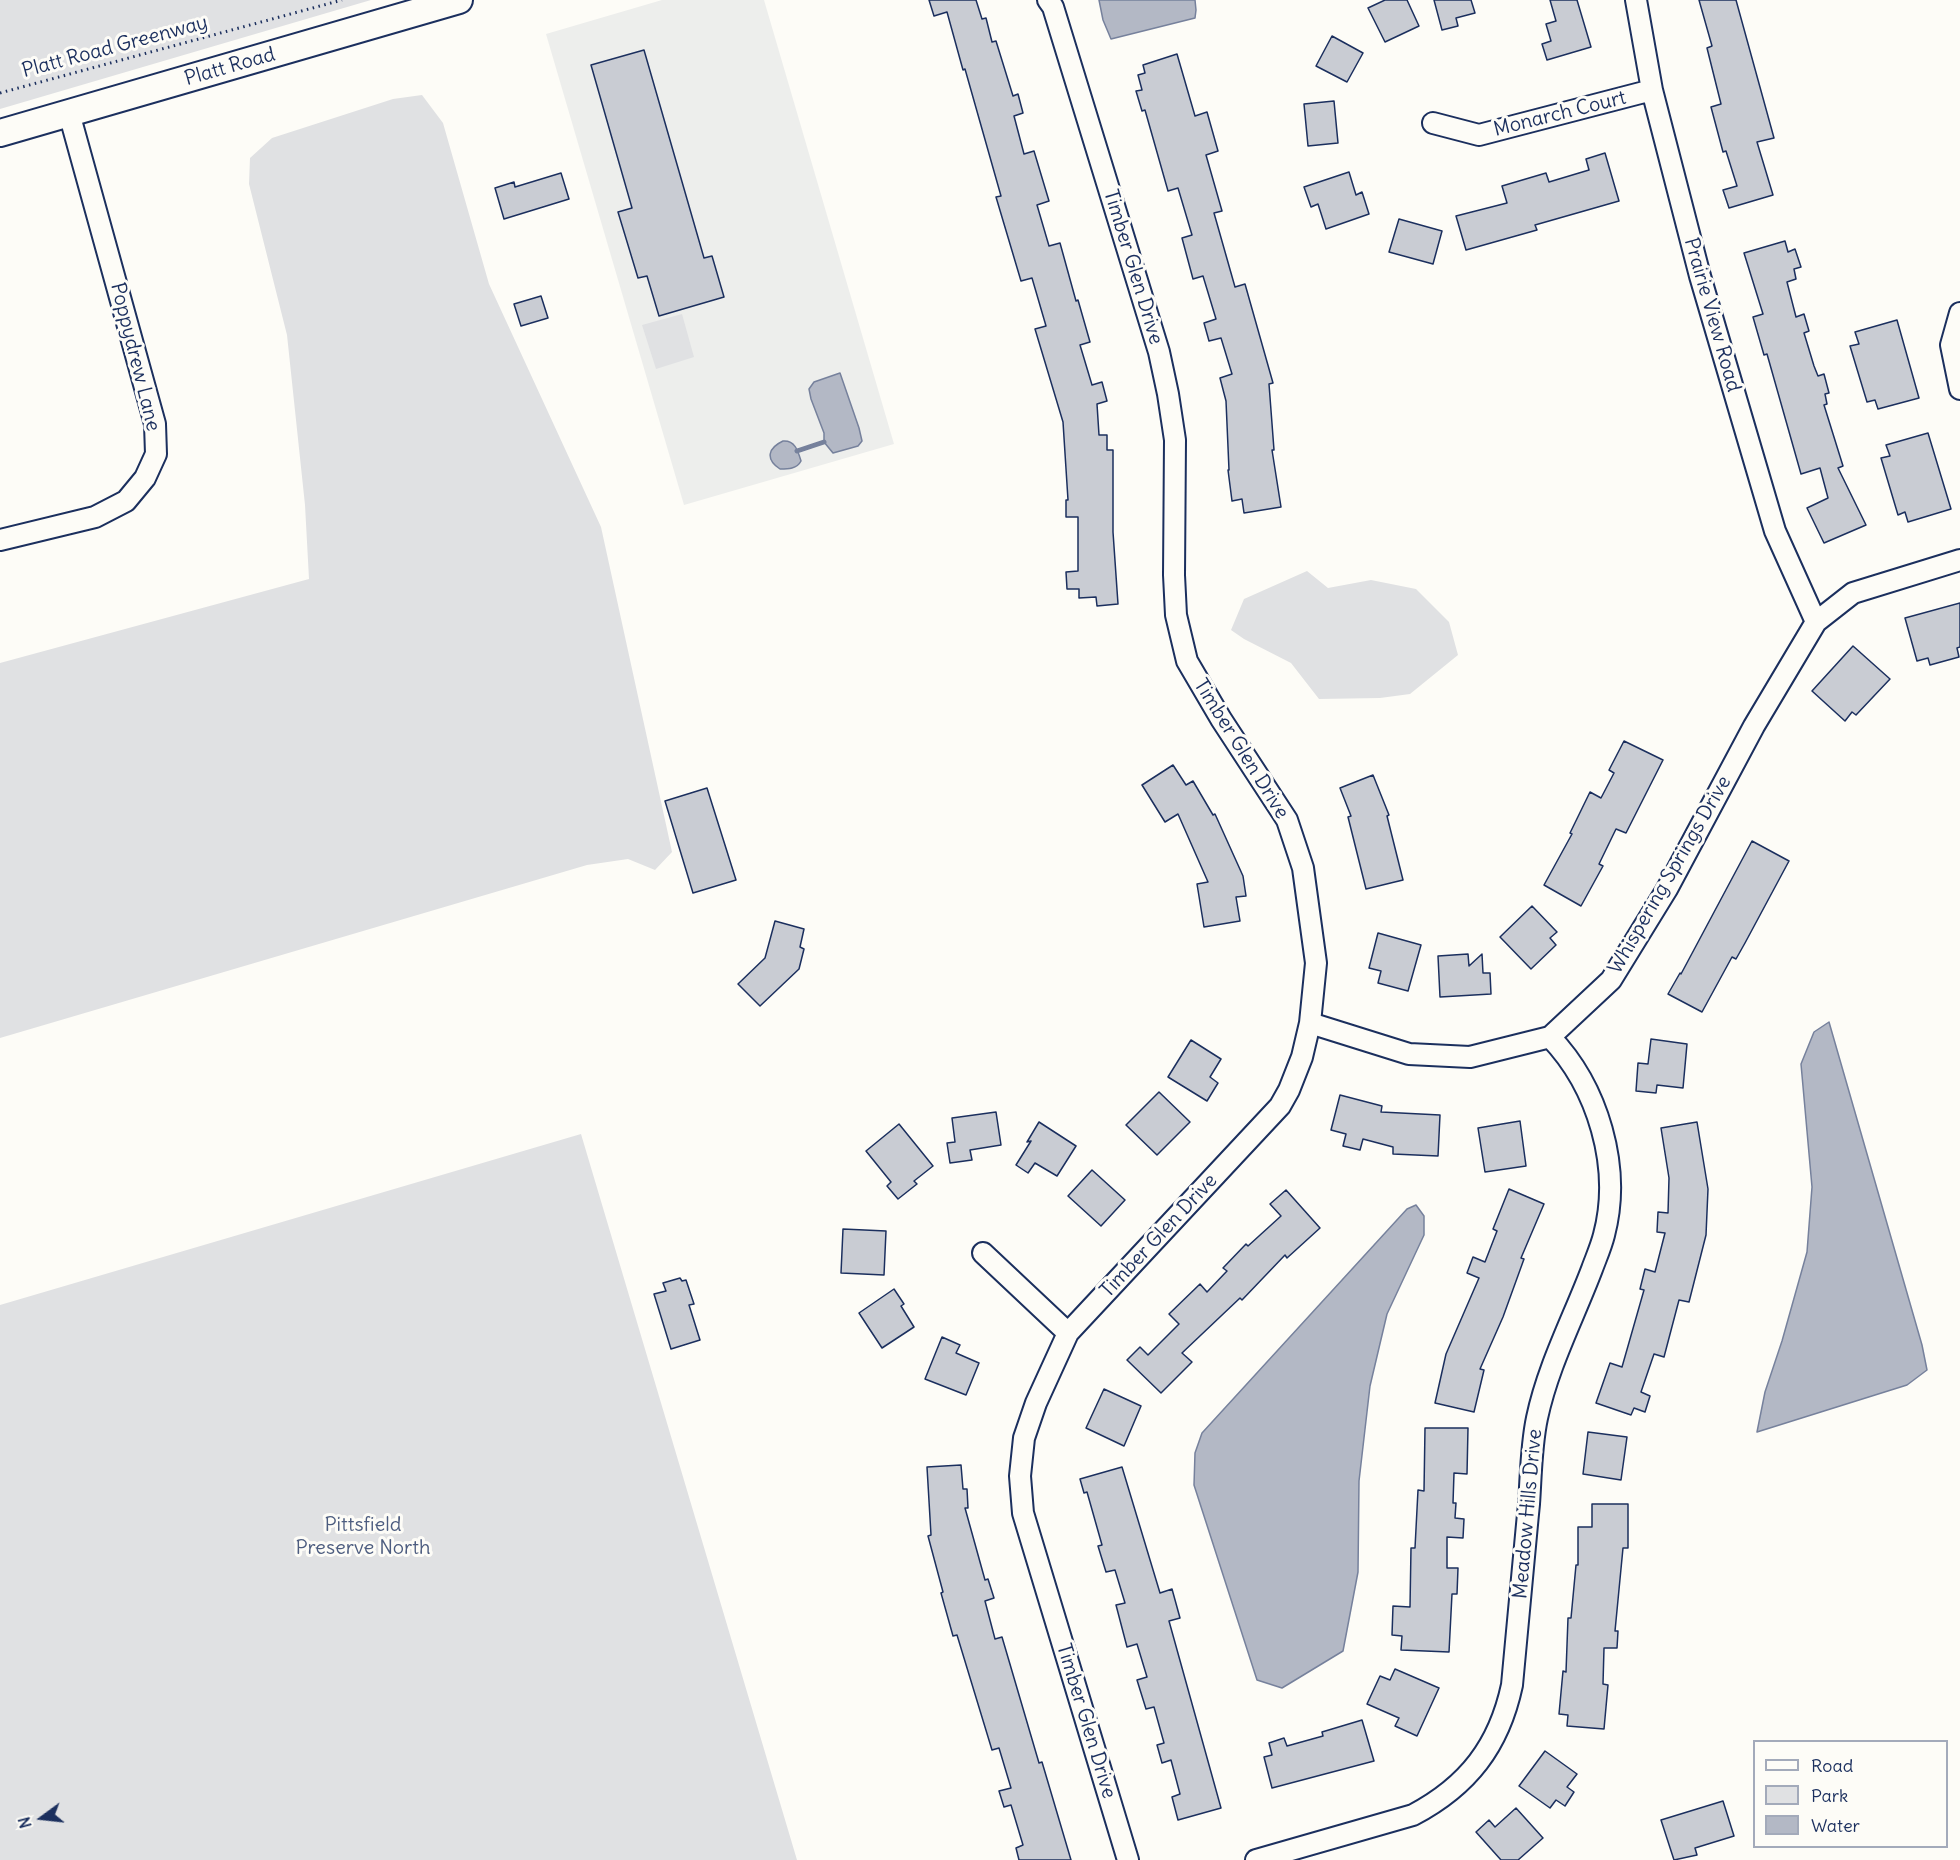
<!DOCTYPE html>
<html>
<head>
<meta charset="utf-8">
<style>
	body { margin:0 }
	#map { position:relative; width:1960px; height:1860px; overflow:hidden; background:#fdfcf7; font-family:Delius,sans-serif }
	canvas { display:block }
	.legend { position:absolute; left:1753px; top:1740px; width:195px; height:108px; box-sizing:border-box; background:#fdfcf7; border:2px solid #a3aaba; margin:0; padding:8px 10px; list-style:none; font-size:18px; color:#1b2f5e }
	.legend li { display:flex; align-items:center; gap:12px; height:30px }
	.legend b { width:30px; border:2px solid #a3aaba }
	.north { position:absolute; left:12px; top:1788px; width:60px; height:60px; -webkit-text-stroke:4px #fdfcf7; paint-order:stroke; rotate:255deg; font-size:16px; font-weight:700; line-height:24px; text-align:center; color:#1b2f5e }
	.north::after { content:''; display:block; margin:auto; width:21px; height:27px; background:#1b2f5e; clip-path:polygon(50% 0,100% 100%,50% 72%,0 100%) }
</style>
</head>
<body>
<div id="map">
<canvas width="1960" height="1860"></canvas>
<ul class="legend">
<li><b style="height:8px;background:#fdfcf7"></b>Road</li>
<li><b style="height:16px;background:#e0e1e3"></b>Park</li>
<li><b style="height:16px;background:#b3b8c5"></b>Water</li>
</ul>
<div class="north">N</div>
</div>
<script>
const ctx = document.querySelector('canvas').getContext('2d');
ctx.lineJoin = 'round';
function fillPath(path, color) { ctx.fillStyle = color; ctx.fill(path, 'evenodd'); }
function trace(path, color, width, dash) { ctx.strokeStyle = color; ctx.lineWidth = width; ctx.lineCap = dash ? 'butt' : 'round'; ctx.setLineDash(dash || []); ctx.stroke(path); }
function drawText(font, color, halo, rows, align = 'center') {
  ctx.font = font + ' Delius,sans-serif'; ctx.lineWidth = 6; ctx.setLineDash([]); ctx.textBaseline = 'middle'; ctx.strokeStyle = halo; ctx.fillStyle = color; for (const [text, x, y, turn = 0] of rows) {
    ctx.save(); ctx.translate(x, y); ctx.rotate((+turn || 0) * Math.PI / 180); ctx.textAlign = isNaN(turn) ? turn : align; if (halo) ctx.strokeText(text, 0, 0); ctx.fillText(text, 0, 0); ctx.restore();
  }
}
fillPath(new Path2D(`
	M662,0H764L894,444L684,505L546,34Z`), '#edeeec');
fillPath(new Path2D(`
	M0,0H371L0,109Z
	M422,95L443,123L489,284L601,527L672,852L655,870L628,859L587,865L0,1038V663L309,579L305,505L287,335L249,184L250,158L272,138L393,99Z
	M682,314L694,357L656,369L642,325Z
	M1307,571L1328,588L1371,580L1416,589L1449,622L1458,655L1410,694L1380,698L1319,699L1291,663L1244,639L1231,630L1244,599Z
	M581,1134L797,1860H0V1305Z`), '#e0e1e3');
const water = new Path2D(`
	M1099,0H1195L1196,10L1195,18L1111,39L1103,20Z
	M840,373L859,428L862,441L858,446L833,453L824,442V433L811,399L809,389L814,382Z
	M783,441C795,440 798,451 801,461C797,469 788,469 780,469C765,459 768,448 783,441Z
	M1829,1022L1922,1345L1927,1370L1907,1385L1757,1432L1765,1392L1782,1341L1807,1252L1812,1187L1801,1064L1814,1032Z
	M1416,1205L1424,1216V1235L1387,1314L1370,1386L1359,1481L1358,1572L1343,1651L1282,1688L1257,1680L1194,1485L1195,1453L1202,1433L1407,1209Z`);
fillPath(water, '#b3b8c5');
trace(water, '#76819c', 1.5);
trace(new Path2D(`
	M797,451L824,442`), '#76819c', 5);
const building = new Path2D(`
	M929,0H976L982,19L986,18L992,42L996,41L1013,96L1018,94L1023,113L1014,116L1024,154L1034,151L1049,201L1037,205L1049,246L1060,243L1076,301L1078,300L1090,342L1080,345L1092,385L1102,382L1107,401L1097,404L1099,435H1107V450H1113V532L1118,604L1097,606L1096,597L1079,598V589H1067L1066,572L1078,571V517H1066V500H1068L1063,422L1035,329L1046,326L1032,278L1021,281L996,197L1001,196L965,69L963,70L947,12L934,16Z
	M1385,0H1407L1419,26L1385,42L1368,8Z
	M1434,0H1471L1475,13L1456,18L1458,26L1442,30Z
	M1550,0H1577L1591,47L1547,60L1542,44L1551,41L1546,24L1556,21Z
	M1699,0H1736L1774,138L1757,142L1773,195L1729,208L1723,190L1737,186L1726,151L1723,152L1711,107L1721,104L1707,48L1712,46Z
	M1332,36L1363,53L1347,82L1316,66Z
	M644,50L704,258L712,256L724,297L659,316L647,276L638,278L618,212L632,208L591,65Z
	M1177,54L1195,116L1207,112L1218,151L1206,155L1222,211L1214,213L1235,287L1245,284L1273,383L1269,384L1274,450H1272L1281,507L1244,513L1242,499L1232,501L1228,470H1229L1226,401L1220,378L1232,374L1221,338L1209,341L1204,323L1216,319L1203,276L1193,279L1182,238L1192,235L1178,188L1168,191L1145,110L1142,111L1136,91L1142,90L1138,75L1145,73L1143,65Z
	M1334,101L1338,143L1308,146L1304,104Z
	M1605,153L1619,201L1535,225L1537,230L1466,250L1456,216L1507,203L1502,186L1546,173L1549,182L1589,170L1586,159Z
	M1349,172L1356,195L1362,192L1369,214L1326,229L1318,204L1311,207L1304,187Z
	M561,173L569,199L504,219L495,188L514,182L515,187Z
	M1399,219L1442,231L1433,264L1389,252Z
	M1785,241L1788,252L1795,249L1801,267L1794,269L1796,279L1787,282L1796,317L1804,314L1809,331L1804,333L1814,366L1818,376L1824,374L1829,393L1825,394L1827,404L1824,405L1843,466L1838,468L1866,525L1824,543L1807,508L1828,498L1820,468L1801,474L1767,354L1764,355L1753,317L1763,314L1744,253Z
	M541,296L548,318L521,326L514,304Z
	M1897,320L1919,398L1878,409L1875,400L1867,402L1850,346L1859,344L1855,332Z
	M1928,433L1951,509L1908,522L1905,512L1898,515L1881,458L1890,456L1886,445Z
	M1960,603V647L1957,648L1959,657L1930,665L1928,658L1917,661L1905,618Z
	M1853,646L1890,679L1856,715L1852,712L1845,721L1812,691Z
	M1624,741L1663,760L1626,833L1616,829L1599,864L1603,866L1581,906L1544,885L1572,834L1570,833L1590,792L1601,798L1614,773L1609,770Z
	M1173,765L1186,785L1193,781L1213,815L1215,814L1243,876L1246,896L1236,897L1240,921L1204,927L1197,884L1208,882L1178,814L1165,822L1142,785Z
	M1373,775L1389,815L1387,816L1403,880L1366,889L1348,817L1351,816L1340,788Z
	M707,788L736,880L693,893L665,801Z
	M1752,841L1789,861L1745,943L1736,959L1732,957L1702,1012L1668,994L1680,973L1681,974Z
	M1532,906L1557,932L1550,938L1556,945L1531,969L1500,937Z
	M775,921L804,929L800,947L804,949L799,969L760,1006L738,984L765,958Z
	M1378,933L1421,945L1408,991L1378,983L1381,971L1369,968Z
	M1468,954L1469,966L1482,954L1483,973H1490L1491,994L1440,997L1438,956Z
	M1651,1039L1687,1044L1683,1088L1657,1085L1656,1093L1636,1091L1638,1063L1648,1064Z
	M1191,1040L1221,1059L1210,1077L1218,1083L1207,1101L1168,1077Z
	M1159,1092L1190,1122L1157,1155L1126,1125Z
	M1340,1095L1382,1106L1381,1112L1440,1115L1438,1156L1393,1154V1147L1363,1139L1360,1150L1343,1146L1346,1134L1331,1130Z
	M996,1112L1001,1145L970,1150L972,1160L950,1163L947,1143L955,1142L952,1118Z
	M1520,1121L1526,1166L1485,1172L1478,1128Z
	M1039,1122L1076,1146L1057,1176L1035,1163L1028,1173L1016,1165L1031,1141L1027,1142Z
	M1697,1122L1708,1189L1706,1235L1689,1302L1679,1300L1664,1357L1654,1354L1641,1392L1650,1396L1645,1412L1634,1408L1631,1415L1596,1403L1610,1363L1622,1367L1644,1290L1640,1289L1645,1269L1655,1272L1665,1233L1657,1232L1658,1212L1668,1213L1669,1178L1661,1128Z
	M899,1124L933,1166L914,1181L917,1184L898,1199L887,1186L891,1182L866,1151Z
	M1092,1170L1125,1200L1101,1226L1068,1196Z
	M1509,1189L1544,1204L1521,1258L1524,1259L1503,1317L1480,1369L1484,1370L1474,1412L1435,1403L1446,1354L1479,1278L1467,1273L1473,1257L1485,1262L1497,1231L1493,1229Z
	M1286,1190L1320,1228L1287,1258L1285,1255L1242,1300L1240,1298L1182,1353L1192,1362L1161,1393L1127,1360L1140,1347L1148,1355L1179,1324L1169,1314L1200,1284L1207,1292L1227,1271L1223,1268L1246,1244L1248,1246L1281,1216L1270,1204Z
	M843,1229L886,1231L884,1275L841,1273Z
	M680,1278L682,1281L686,1280L694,1304L689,1305L700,1340L671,1349L654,1294L666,1291L663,1283Z
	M894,1289L904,1304L901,1306L914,1327L882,1348L859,1313Z
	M942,1337L960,1345L956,1353L979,1363L966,1395L925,1379Z
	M1104,1389L1141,1406L1124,1446L1086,1428Z
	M1425,1428H1468L1467,1474L1454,1473L1453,1503H1456L1455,1518L1464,1519L1463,1538L1447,1537V1568H1458L1457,1594H1452L1449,1652L1401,1650L1402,1636L1392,1635L1393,1606L1410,1607L1411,1548H1415L1418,1490L1424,1491Z
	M1588,1432L1627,1437L1621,1480L1583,1474Z
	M961,1465L963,1489H967L968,1508H965L985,1580L988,1579L994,1598L985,1601L995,1639L1002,1637L1039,1763L1042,1762L1071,1860H1019L1016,1848L1023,1845L1011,1805L1004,1807L999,1791L1011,1788L999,1748L992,1750L957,1635L953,1636L941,1593L943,1592L928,1536L931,1535L927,1467Z
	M1122,1467L1160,1593L1172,1589L1180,1618L1169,1621L1221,1808L1178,1820L1172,1797L1180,1794L1171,1760L1162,1763L1157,1745L1164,1743L1154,1707L1146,1709L1137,1680L1147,1677L1137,1644L1127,1647L1116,1605L1125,1603L1115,1570L1106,1572L1098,1546L1102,1545L1087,1492L1084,1493L1080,1479Z
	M1592,1504H1628V1548H1623L1615,1631H1618L1617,1648H1604L1603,1684L1608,1685L1604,1729L1567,1726L1568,1715L1559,1714L1563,1671L1566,1672L1568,1618H1571L1576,1565H1578V1527H1592Z
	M1395,1669L1439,1688L1417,1736L1395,1726L1399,1718L1367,1704L1380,1676L1390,1680Z
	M1362,1720L1374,1761L1272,1788L1264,1757L1272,1755L1269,1743L1284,1738L1287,1746L1323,1736L1322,1732Z
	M1545,1751L1577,1774L1567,1787L1574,1792L1565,1806L1556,1800L1550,1808L1519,1786Z
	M1723,1801L1734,1836L1695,1848L1697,1855L1674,1860L1661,1820Z
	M1516,1808L1543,1838L1518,1860H1501L1476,1832L1489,1820L1495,1827Z`);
fillPath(building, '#c9ccd3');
trace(building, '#1b2f5e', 1.5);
const minor = new Path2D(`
	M1048,0L1053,7L1159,352L1168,394L1175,440L1174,575L1176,615L1187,661L1221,719L1287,820L1303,868L1316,963L1310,1023L1302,1057L1289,1090L1280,1106L1068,1333L1036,1403L1024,1438L1020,1476L1023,1513L1128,1860
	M1636,0L1652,90L1700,276L1775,531L1816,622
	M1433,123L1479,135L1652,90
	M1960,313L1951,345L1960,389
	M0,540L95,517L126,501L145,478L156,454L155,424L69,113
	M1310,1023L1409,1054L1470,1057L1550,1037L1611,980L1667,889L1754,726L1816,622L1853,593L1960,560
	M983,1253L1068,1333
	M1256,1860L1413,1815C1468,1786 1499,1746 1512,1685C1518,1624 1523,1564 1529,1504C1531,1476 1531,1446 1537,1418C1548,1366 1573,1319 1592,1269C1596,1258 1601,1247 1604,1235C1622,1167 1598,1087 1550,1037`);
const major = new Path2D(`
	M0,133L459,0`);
trace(minor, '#1b2f5e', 24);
trace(major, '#1b2f5e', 30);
trace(new Path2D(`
	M0,93L342,0`), '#1b2f5e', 3, [1.5, 4.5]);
trace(minor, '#fdfcf7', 20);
trace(major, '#fdfcf7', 26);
drawText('20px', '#1b2f5e', '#fdfcf7', [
	["Platt Road Greenway",115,47,-15],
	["Platt Road",230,67,-16],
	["Monarch Court",1560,114,-14],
	["Timber Glen Drive",1133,267,73],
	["Prairie View Road",1712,315,74],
	["Poppydrew Lane",135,357,76],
	["Timber Glen Drive",1241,749,58],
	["Whispering Springs Drive",1670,875,-60],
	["Timber Glen Drive",1159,1236,-47],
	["Meadow Hills Drive",1528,1514,-85],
	["Timber Glen Drive",1086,1721,73]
]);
drawText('20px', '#4c5c7f', '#fdfcf7', [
	["Pittsfield",363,1525],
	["Preserve North",363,1548]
]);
</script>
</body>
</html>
